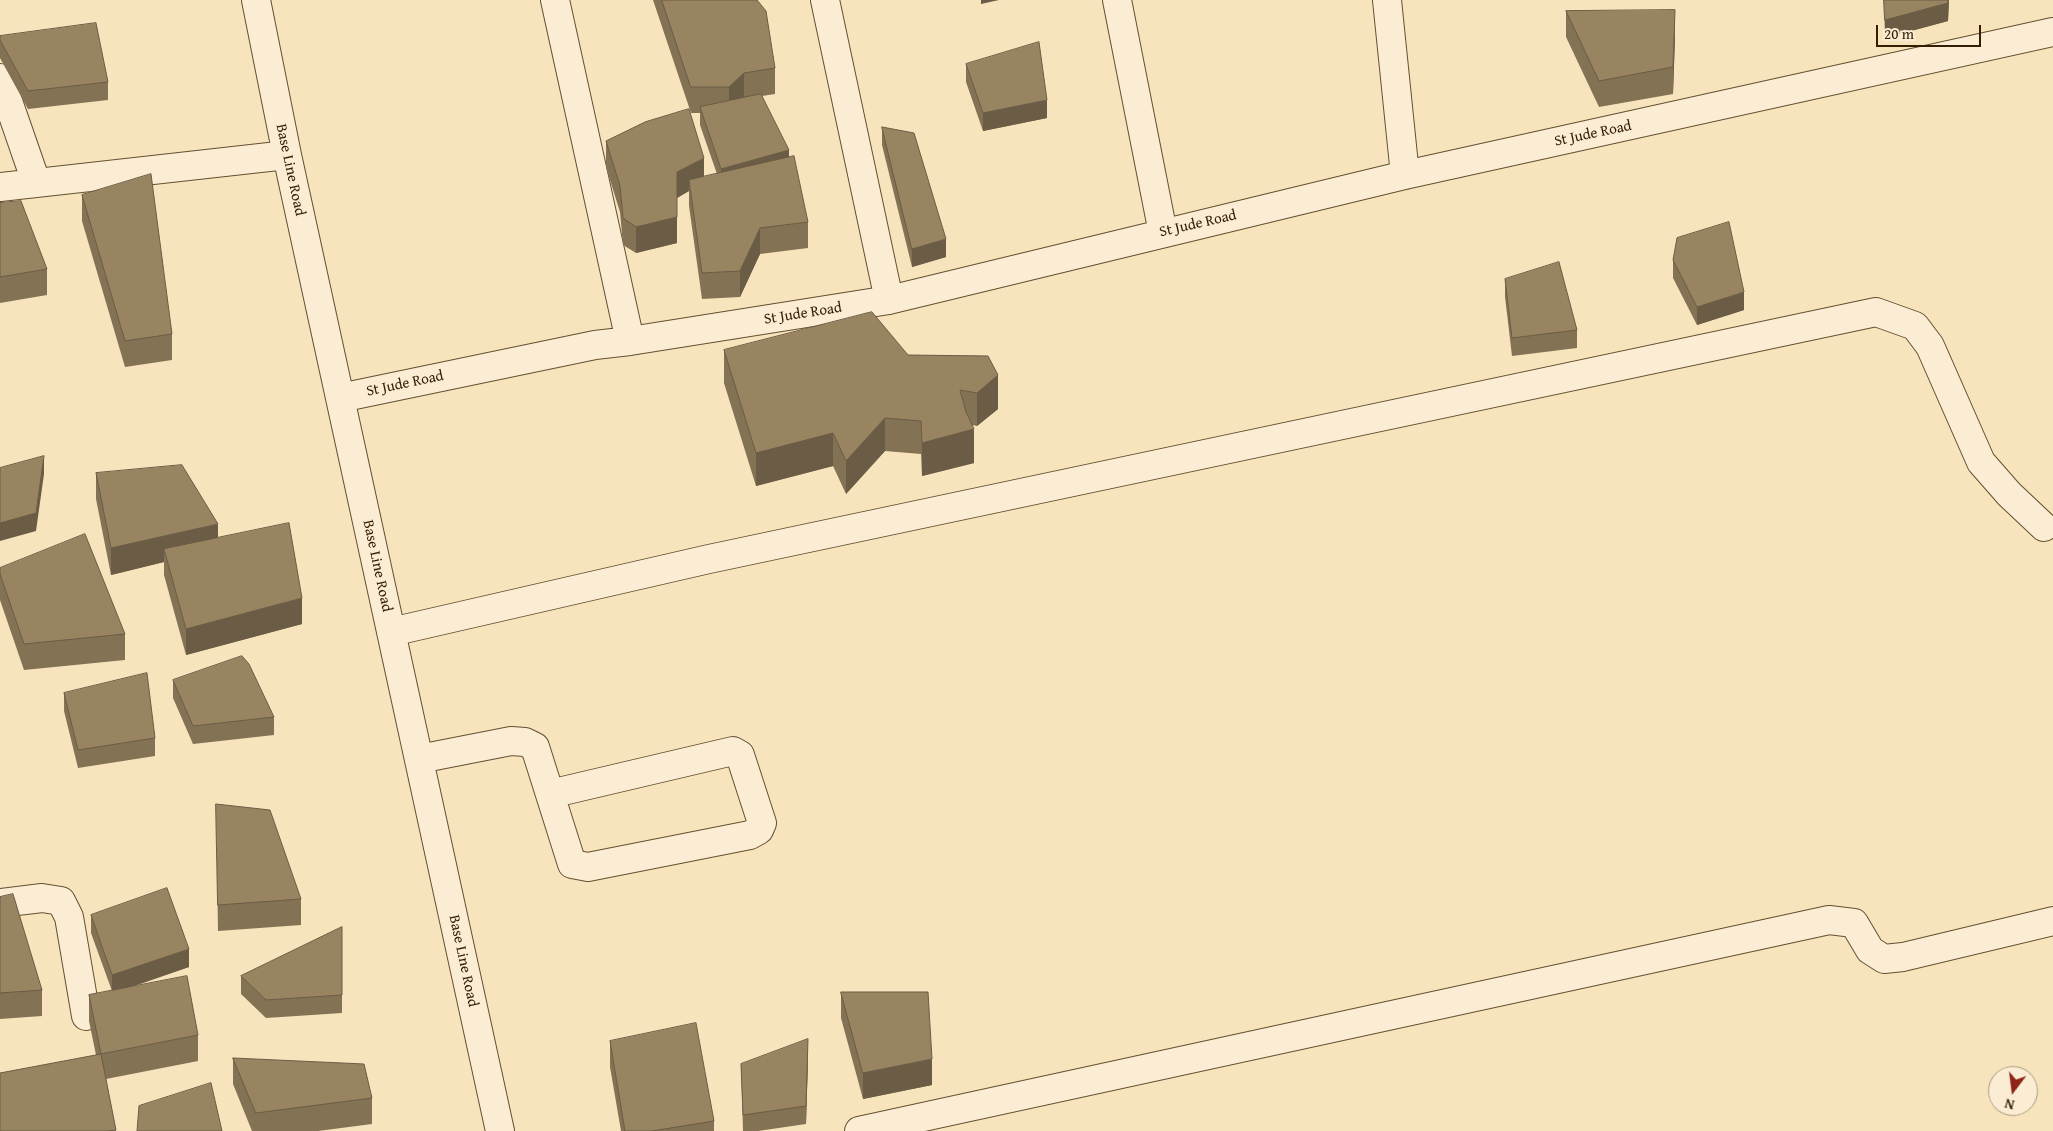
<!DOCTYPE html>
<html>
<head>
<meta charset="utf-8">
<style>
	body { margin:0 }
	#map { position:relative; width:2053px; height:1131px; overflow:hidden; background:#f7e4bd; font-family:"Gentium Book Plus",serif }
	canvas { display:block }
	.north { position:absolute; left:1988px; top:1066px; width:50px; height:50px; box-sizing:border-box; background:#faedd4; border:1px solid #ab9a7f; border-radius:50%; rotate:195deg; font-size:14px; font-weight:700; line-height:20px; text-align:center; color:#341d00 }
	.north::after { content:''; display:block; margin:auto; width:18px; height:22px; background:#8f2418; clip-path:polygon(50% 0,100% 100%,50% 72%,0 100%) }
	.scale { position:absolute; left:1876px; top:25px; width:105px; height:22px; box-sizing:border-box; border:2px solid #341d00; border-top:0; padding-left:6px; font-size:15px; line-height:18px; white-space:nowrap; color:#341d00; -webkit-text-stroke:4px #faedd4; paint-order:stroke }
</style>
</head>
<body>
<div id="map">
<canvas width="2053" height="1131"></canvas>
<div class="north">N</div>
<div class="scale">20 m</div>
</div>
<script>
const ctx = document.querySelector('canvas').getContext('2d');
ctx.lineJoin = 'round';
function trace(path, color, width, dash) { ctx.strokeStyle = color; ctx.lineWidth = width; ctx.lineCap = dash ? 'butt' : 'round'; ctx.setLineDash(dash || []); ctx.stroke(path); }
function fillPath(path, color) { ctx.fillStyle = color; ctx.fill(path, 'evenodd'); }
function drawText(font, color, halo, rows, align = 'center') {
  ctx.font = font + ' "Gentium Book Plus",serif'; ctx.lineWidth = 5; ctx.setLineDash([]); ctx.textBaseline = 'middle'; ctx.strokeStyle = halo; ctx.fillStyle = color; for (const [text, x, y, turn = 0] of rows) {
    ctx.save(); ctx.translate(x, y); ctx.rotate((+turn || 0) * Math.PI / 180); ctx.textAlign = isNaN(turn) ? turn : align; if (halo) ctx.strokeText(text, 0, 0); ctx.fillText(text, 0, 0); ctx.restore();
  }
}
const minor = new Path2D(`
	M256,0L287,155L500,1131
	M555,0L630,341
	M825,0L889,300
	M1117,0L1163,233
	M1387,0L1405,175
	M0,78L36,182
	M0,187L287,155
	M340,398L595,345L630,341L889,300L1405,175L2053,32
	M391,632L709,559L1876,312L1915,326L1930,346L1981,462L2009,494L2044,527
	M419,759L511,741L525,742L535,747L572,864L588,867L750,835L759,830L762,823L740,755L733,751L550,794
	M0,903L42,898L61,901L69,917L86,1016
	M859,1131L1829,920L1854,923L1870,950L1884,959L1903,957L2053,921`);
trace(minor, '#654f2f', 30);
trace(minor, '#faedd4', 28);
fillPath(new Path2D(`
	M653,0H757L775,68V94L762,96L789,157L808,222V248L760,254L740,297L702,299L689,206V191L677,198V243L636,253L623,245L620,212L606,167V141L704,177L717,174L700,125V113H691Z
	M1884,0H1949L1948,21L1885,38Z
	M1566,11L1675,36L1673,94L1599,107L1566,37Z
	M0,36L108,82V100L28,109L0,58Z
	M966,64L1047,118L983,131L966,82Z
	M882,127L946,257L912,267L882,145Z
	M82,195L172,334V360L125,367L82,221Z
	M0,203L47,269V295L0,303Z
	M1673,260L1744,310L1697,325L1673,278Z
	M1505,279L1577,330V348L1512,356L1505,297Z
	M724,350L908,355L988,356L998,409L977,426L972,425L974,463L922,476L921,454L885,451L846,494L833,466L756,486L724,383Z
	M96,473L218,537L302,624L186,655L164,575V562L111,575L96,499Z
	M0,568L125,634V660L24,670L0,600Z
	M173,680L274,717V735L193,744L173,698Z
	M64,693L155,738V756L78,768L64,711Z
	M216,804L301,899V925L218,931Z
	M0,897L42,990V1016L0,1019Z
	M91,915L189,967L129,988L198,1035V1061L106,1079L116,1131H0L96,1055L89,1021V995L112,991L91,933Z
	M342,927V1013L266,1018L241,994V976Z
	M841,992L932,1085L863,1099L841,1018Z
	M610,1041L714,1121V1131H621L610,1067Z
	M808,1057L806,1124L758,1131H743L741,1064Z
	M233,1058L372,1098V1124L318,1131H252L233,1084Z`), '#847254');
fillPath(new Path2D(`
	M981,0H999L981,4Z
	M1949,0L1948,21L1885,38V20Z
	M1675,10V36L1673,94V67Z
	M744,73V99L729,113V87Z
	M1047,100V118L983,131V113Z
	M789,150V168L721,187V169Z
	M704,158V184L689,180V191L677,198V172Z
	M677,217V243L636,253V227Z
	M760,228V254L740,297V271Z
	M946,239V257L912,267V249Z
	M1744,292V310L1697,325V307Z
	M998,375V409L977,426V393Z
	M885,418V451L846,494V461Z
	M974,429V463L922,476V443Z
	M833,433V466L756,486V453Z
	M44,456V474L36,531L0,541V523Z
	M218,524V550L164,549V562L111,575V548Z
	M302,598V624L186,655V629Z
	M189,949V967L112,993V975Z
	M808,1039V1057L806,1124V1106Z
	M932,1059V1085L863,1099V1073Z`), '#6b5c45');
const building = new Path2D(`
	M662,0H757L766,11L775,68L744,73L729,87H691Z
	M1884,0H1948V3L1885,20Z
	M1675,10L1673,67L1599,81L1566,11Z
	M96,23L108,82L28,91L0,40V36Z
	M1039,42L1047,100L983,113L966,64Z
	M761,94L789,150L721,169L700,107Z
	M689,109L704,158L677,172V217L636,227L623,218L620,186L606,141L645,122Z
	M882,127L914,133L946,239L912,249Z
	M794,156L808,222L760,228L740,271L702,273L689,180Z
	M151,174L172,334L125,341L82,195Z
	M21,201L47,269L0,277V203Z
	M1729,222L1744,292L1697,307L1673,260L1677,238Z
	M1559,262L1577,330L1512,338L1505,279Z
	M872,312L908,355L988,356L998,375L977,393L960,390L966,412L974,429L922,443L921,421L885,418L846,461L833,433L756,453L724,350Z
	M44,456L36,513L0,523V468Z
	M182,465L218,524L111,548L96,473Z
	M289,523L302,598L186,629L164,549Z
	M85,534L125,634L24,644L0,574V568Z
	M242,656L249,664L274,717L193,726L173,680Z
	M147,673L155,738L78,750L64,693Z
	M216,804L270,810L301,899L218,905Z
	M167,888L189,949L112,975L91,915Z
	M13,894L42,990L0,993V897Z
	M342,927V995L266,1000L241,976Z
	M187,976L198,1035L101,1054L116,1130L108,1131H0V1073L101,1054L89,995Z
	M841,992H928L932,1059L863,1073Z
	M696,1023L714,1121L652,1131H625L610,1041Z
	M808,1039L806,1106L743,1115L741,1064Z
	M233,1058L364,1064L372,1098L256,1113Z
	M211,1083L222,1131H137L139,1106Z`);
fillPath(building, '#998462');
trace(building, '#6b5c45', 1);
drawText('15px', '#341d00', '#faedd4', [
	["St Jude Road",1593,134,-12],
	["Base Line Road",290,170,78],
	["St Jude Road",1198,224,-13],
	["St Jude Road",803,314,-9],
	["St Jude Road",405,384,-12],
	["Base Line Road",377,566,78],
	["Base Line Road",463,961,78]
]);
</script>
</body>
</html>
